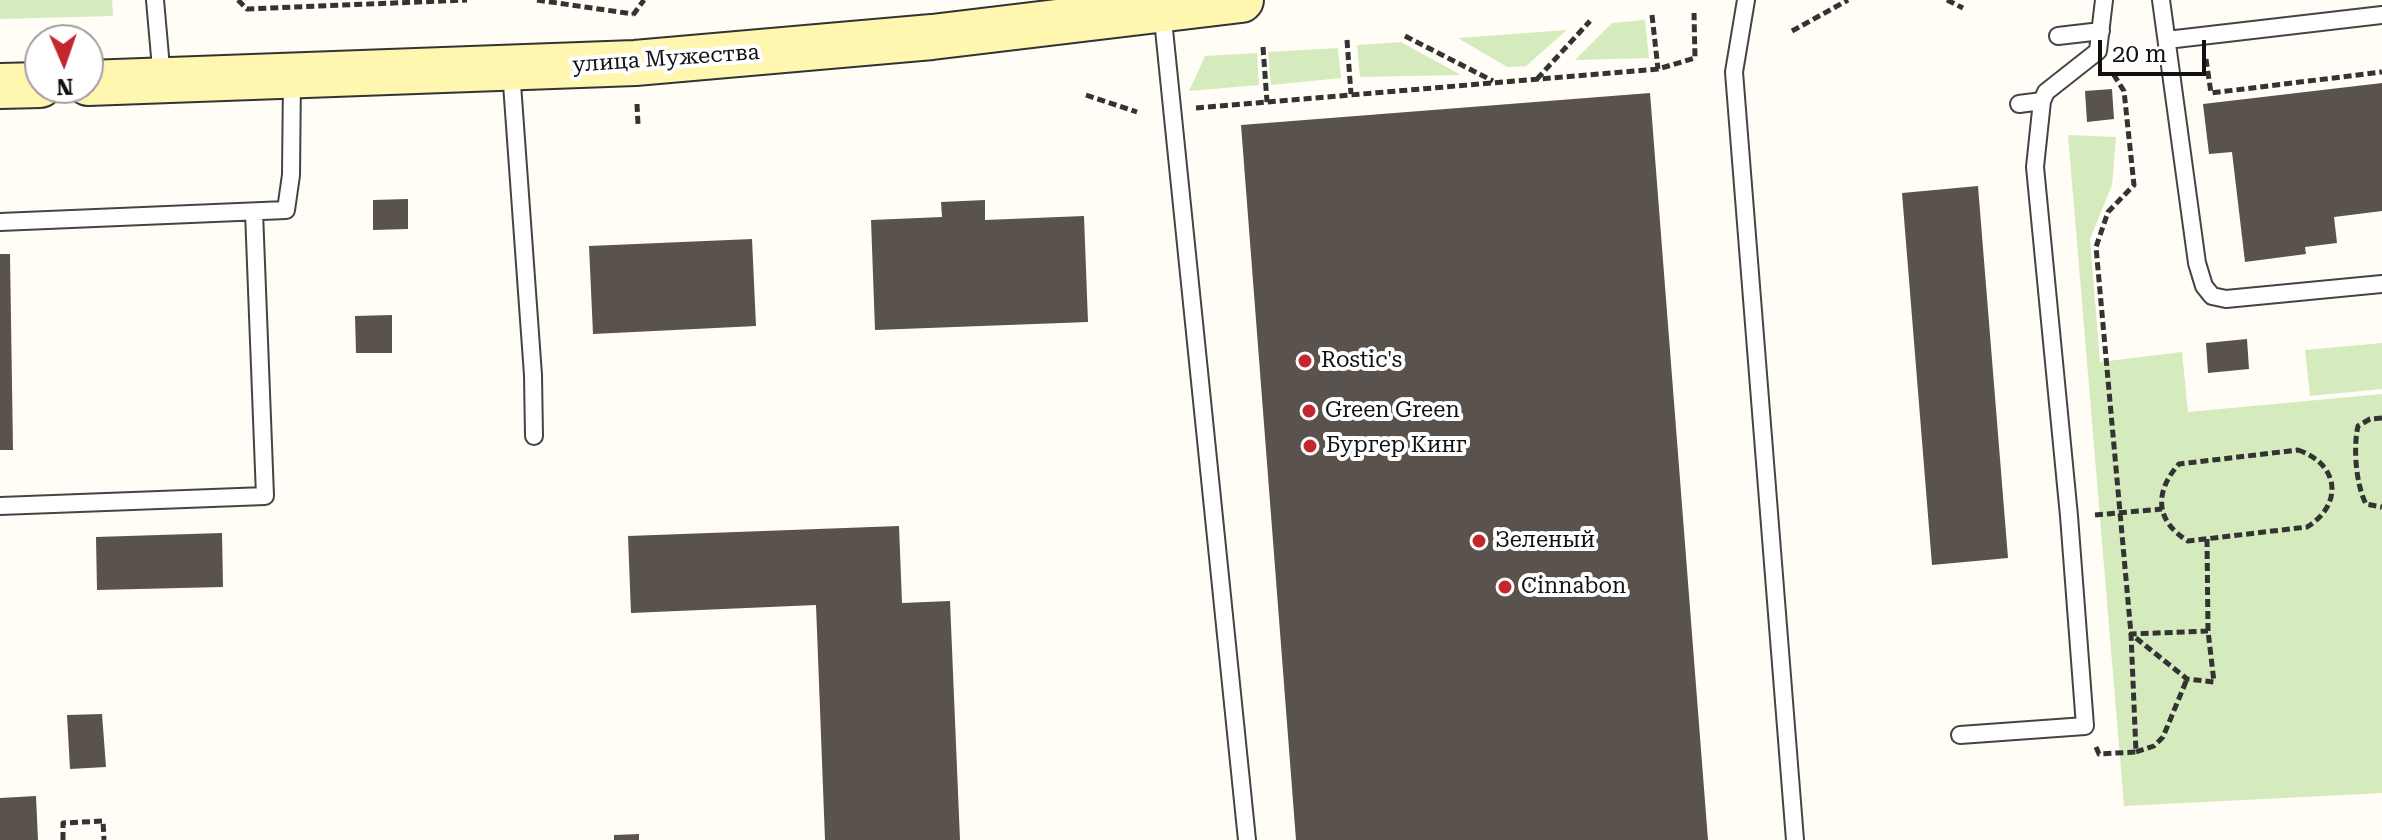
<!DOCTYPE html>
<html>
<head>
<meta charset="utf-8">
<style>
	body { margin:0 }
	#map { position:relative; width:2382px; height:840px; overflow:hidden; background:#fffdf5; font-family:"Roboto Serif",serif }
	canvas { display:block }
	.north { position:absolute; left:24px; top:24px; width:80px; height:80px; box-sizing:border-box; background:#fff; border:2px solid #a0a0a0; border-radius:50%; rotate:178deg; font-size:22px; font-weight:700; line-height:32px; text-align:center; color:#111 }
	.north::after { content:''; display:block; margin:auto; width:28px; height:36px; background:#c4262e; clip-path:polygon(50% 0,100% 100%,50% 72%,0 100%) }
	.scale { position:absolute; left:2098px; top:40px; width:108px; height:36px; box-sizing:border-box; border:4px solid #111; border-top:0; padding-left:10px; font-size:24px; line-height:28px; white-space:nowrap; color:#111; -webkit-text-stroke:6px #fff; paint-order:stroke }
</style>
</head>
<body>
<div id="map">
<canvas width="2382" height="840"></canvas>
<div class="north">N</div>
<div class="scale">20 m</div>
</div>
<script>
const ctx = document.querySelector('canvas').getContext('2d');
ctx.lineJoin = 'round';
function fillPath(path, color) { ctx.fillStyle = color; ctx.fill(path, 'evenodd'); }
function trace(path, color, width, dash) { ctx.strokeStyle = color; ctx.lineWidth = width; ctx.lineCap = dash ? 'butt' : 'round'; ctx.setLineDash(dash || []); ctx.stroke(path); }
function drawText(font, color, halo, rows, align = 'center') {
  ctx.font = font + ' "Roboto Serif",serif'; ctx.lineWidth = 8; ctx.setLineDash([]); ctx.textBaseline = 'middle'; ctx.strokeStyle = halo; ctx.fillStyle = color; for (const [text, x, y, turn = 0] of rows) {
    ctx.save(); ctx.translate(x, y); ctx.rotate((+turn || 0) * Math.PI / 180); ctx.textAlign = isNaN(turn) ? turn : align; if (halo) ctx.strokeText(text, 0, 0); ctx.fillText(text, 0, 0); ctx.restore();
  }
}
fillPath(new Path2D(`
	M0,0H112L113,16L0,19Z
	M1645,20L1649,58L1575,60L1612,23Z
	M1567,30L1526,66L1507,67L1458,38Z
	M1401,42L1461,75L1360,77L1357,45Z
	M1338,48L1341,78L1271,85L1268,52Z
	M1257,53L1259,85L1189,91L1205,56Z
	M2068,135L2116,137L2112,185L2090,239L2100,362L2182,352L2188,412L2382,394V793L2124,806Z
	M2382,343V389L2310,396L2305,350Z`), '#d5ebbd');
fillPath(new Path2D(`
	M2382,83V211L2334,217L2337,243L2305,247L2306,254L2245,262L2232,152L2209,154L2203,104Z
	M2112,89L2114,119L2087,122L2085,91Z
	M1650,93L1708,840H1296L1241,125Z
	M1978,186L2008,558L1932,565L1902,193Z
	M408,199V229L373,230V200Z
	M985,200V220L1084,216L1088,322L875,330L871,220L942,217L941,202Z
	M752,239L756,326L593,334L589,246Z
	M0,254H10L13,450H0Z
	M392,315V353H356L355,316Z
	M2247,339L2249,369L2208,373L2206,343Z
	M899,526L902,603L950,601L960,840H825L816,605L631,613L628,536Z
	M222,533L223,587L97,590L96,537Z
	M102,714L106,767L70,769L67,715Z
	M36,796L38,840H0V798Z
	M639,834V840H614V835Z`), '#5a524d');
const lane = new Path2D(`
	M155,0L162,79
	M1746,0L1734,72L1795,840
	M2161,0L2197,263L2204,286L2212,296L2226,299L2382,284
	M1162,10L1247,840
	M2058,36L2101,31
	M2167,40L2382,15
	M511,70L533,375L534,436
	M2019,104L2042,101
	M0,222L286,210L291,175L292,77
	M0,506L265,496L254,212
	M1960,735L2085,726L2069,516L2035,167L2042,101L2046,92L2098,51L2104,0`);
const secondary = new Path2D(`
	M88,83L635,63L932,37L1241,0
	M0,86L40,85`);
trace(lane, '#444', 20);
trace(secondary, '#333', 48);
trace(new Path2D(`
	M238,0L247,9L467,0
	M537,0L633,14
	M1947,0L1963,8
	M633,15L644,0
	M1652,15L1658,69
	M1792,31L1848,0
	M1405,36L1493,81
	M1347,40L1351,94
	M1263,47L1267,102
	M2206,59L2211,93L2382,72
	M1537,79L1590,21
	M1086,95L1137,112
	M637,104L638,124
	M1196,108L1658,69L1695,58L1694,13
	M2382,418L2370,419L2358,426C2353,448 2356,485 2366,504L2382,507
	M2298,450C2339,464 2344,504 2307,527L2188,541C2155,521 2154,492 2179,464Z
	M2095,515L2162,509
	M2207,539L2208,631L2214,682L2187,679L2131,634L2208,631
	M2096,747L2099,754L2136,752L2131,634L2096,247L2108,212L2134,185L2124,91L2112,72
	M2136,752L2154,746L2163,737L2187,679
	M63,840V823L103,821L104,840`), '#333', 5, [8, 4]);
trace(lane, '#fff', 16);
trace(secondary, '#fff6b0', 44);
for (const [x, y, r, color] of [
	[1305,361,8,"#c4262e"],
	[1309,411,8,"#c4262e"],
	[1310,446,8,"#c4262e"],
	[1479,541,8,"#c4262e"],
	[1505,587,8,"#c4262e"]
]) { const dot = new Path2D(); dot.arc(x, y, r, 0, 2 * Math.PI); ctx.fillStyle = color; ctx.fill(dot); trace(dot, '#fff', 3); }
drawText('22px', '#111', '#fff', [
	["улица Мужества",666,59,-4]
]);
drawText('22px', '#111', '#fff', [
	["Rostic's",1321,361],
	["Green Green",1325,411],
	["Бургер Кинг",1326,446],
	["Зеленый",1495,541],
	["Cinnabon",1521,587]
], 'left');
</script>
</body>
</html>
